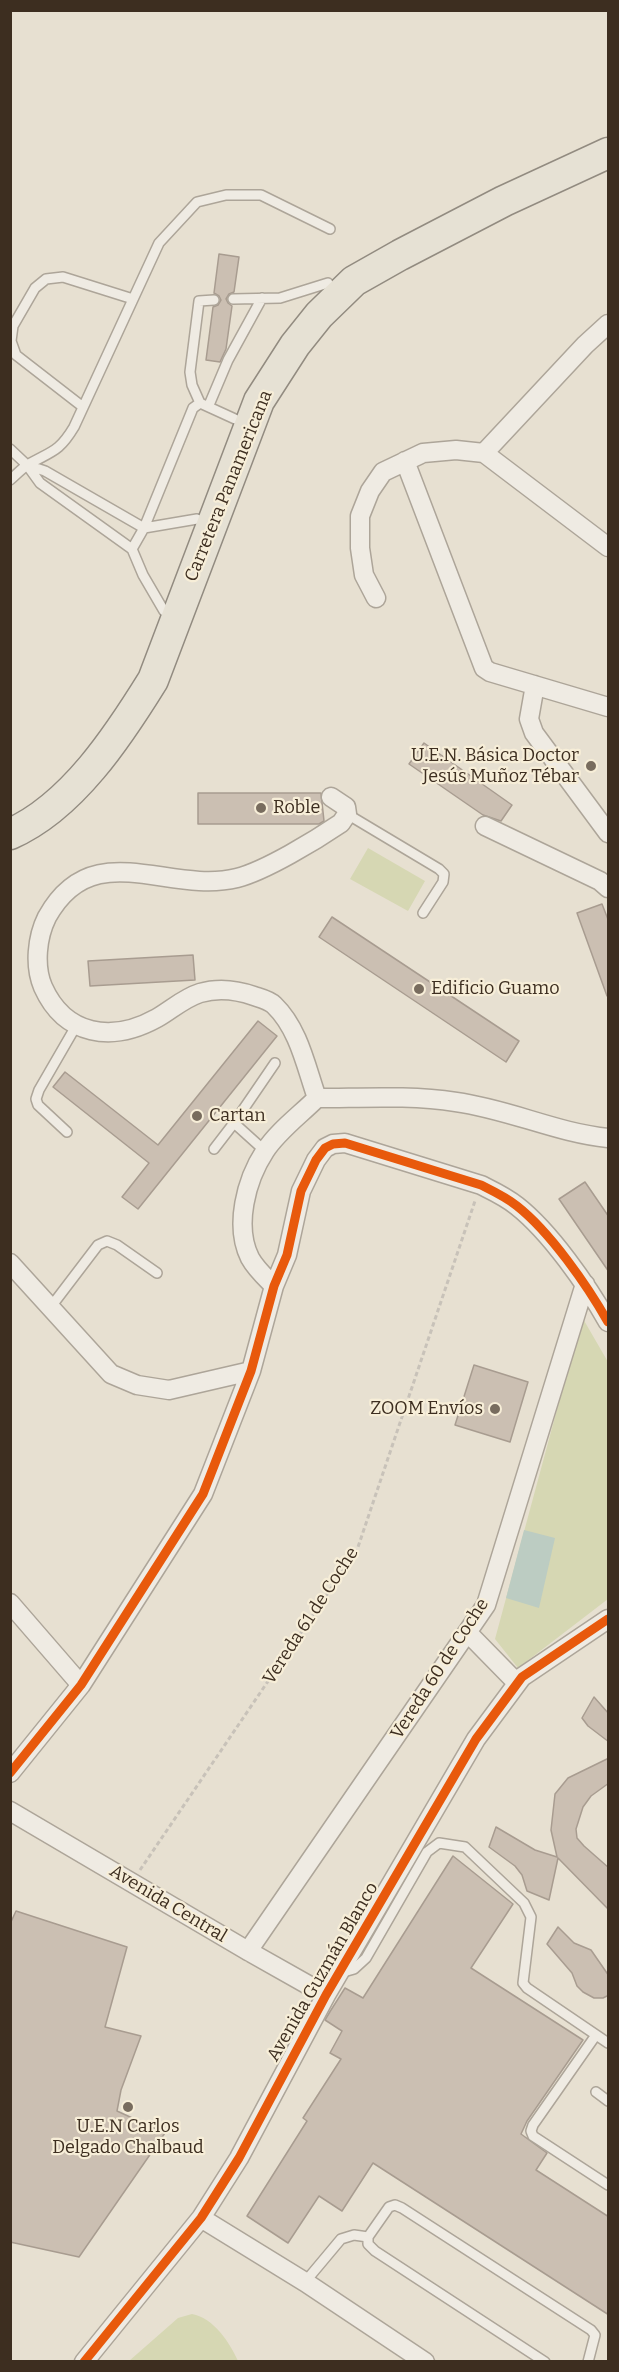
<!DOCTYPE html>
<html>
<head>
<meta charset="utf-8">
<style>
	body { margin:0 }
	#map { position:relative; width:619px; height:2372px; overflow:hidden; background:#e7e0d1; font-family:Bitter,serif }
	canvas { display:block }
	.frame { position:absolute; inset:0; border:12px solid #3d2e20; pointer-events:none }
</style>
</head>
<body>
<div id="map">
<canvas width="619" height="2372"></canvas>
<div class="frame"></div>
</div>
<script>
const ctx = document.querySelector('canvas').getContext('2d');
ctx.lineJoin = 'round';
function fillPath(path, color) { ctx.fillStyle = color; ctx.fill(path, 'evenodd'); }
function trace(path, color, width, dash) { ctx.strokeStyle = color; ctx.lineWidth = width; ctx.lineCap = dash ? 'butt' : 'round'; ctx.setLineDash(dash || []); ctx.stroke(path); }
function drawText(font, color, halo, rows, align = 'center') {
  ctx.font = font + ' Bitter,serif'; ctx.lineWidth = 4.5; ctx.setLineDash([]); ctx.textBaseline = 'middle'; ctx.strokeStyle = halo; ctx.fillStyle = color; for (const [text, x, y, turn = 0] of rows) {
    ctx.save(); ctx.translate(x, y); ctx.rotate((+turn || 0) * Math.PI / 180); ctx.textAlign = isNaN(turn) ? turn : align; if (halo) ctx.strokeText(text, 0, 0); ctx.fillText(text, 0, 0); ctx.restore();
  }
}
fillPath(new Path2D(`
	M368,848L425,881L408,911L350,879Z
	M582,1317L608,1362V1599L518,1668L495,1639Z
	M192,2314C214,2318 230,2343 238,2361H129L178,2318Z`), '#d6d7b3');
fillPath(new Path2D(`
	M524,1530L555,1538L539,1608L506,1598Z`), '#bcccc2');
const building = new Path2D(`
	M219,254L239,257L234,292L229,294L226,299L228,303L232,306L226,349L220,362L206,360L213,307L218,305L221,300L219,296L214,293Z
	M424,743L512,805L501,821L483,815L409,764Z
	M198,793H321L324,821L319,824H198Z
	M602,904L609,922V996H607L577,913Z
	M332,917L519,1041L506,1062L319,937Z
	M193,955L195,980L90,986L88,961Z
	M258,1021L277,1036L138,1209L122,1197L149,1163L53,1087L65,1072L158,1145Z
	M585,1182L609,1217V1272L559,1199Z
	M474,1365L528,1382L510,1442L455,1425Z
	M594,1697L609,1714V1742L588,1726L582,1718Z
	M609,1758V1783L591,1796L583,1807L576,1829L577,1838L584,1846L609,1868V1910L558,1858L549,1900L527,1891L522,1875L515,1866L489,1847L496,1827L535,1850L557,1857L551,1830L555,1794L568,1778Z
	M453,1856L513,1904L471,1968L583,2040L527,2121L521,2134L547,2153L536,2170L609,2217V2315L373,2163L342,2211L319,2196L288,2243L247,2216L307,2121L303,2118L341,2059L330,2053L342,2031L325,2020L331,2010L345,1988L363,1998Z
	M16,1911L127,1947L105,2027L141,2036L121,2090L117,2111L165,2133L79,2257L10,2242V1924Z
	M558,1927L574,1943L591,1950L609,1976V1995L603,1998H594L583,1992L577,1986L572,1973L547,1944Z`);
fillPath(building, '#cbbfb2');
trace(building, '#a89c90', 1.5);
const lane = new Path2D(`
	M233,299L280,298L328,283
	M200,403L192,385L190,372L199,301L214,300
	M209,405L228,360L262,298
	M83,407L16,355L11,341L13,326L35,288L46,279L63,277L133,299
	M10,449L27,465L40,483L132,549L143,575L164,611
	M27,465L45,471L144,528L197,519
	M10,480C16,475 22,468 29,464C52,451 59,452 74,427L159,243L197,202L226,195H261L330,229
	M132,549L144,528L193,408L200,403L235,419
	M347,814L439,869L444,874L443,882L423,913
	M234,1123L275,1063
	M67,1132L38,1105L36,1099L39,1090L76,1026
	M214,1149L234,1123L265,1151
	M50,1308L98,1245L107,1241L117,1245L157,1273
	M340,1973L354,1969L366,1958L427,1852L439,1843L465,1847L524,1903L531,1917L523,1983L527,1988L608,2043
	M596,2035L533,2125L531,2131L533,2136L608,2185
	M596,2092L608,2101
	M305,2282L341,2239L354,2235L368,2237
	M545,2362L375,2251L368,2244V2237L389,2207L395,2205L402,2208L591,2330L595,2335L588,2362`);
const street = new Path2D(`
	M484,453L585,345L608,324
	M405,461L484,668L490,672L608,707
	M376,598L364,575L360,548V516L370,491L383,472L423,453L456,450L484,453L608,547
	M535,685L529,719L534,733L608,833
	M485,826L600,881L608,888
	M317,1098C306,1067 299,1029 274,1005C269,1000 260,998 254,996C237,990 217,988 200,993C184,998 171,1010 157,1018C112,1043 65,1036 43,987C34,966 37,937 47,917C93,834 167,895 237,878C265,871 316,840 341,823L347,814L346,807L331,797
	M10,1263L111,1374L137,1385L169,1390L251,1371
	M274,1286C265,1277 256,1269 250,1258C234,1226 246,1180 265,1151C278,1131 300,1115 317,1098C363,1098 410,1095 456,1102C508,1109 557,1133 608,1138
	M10,1603L81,1685
	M468,1633L517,1683
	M10,1773L81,1685L203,1494L251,1371L274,1286L287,1255L301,1191L316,1160L325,1148L333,1144L345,1143L481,1185C493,1191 506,1197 517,1206C550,1232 587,1285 608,1322
	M10,1811L248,1951L326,1995
	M248,1951L486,1605L585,1284
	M201,2218L305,2282L425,2362
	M84,2362L201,2218L239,2158L326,1995L476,1739L522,1677L608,1619`);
const primary = new Path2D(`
	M10,834C72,807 119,735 153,680L259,401L295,345L319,315L354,281L400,255L504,201L608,153`);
trace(lane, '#ada599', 12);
trace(street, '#ada599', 21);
trace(primary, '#928b80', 33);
trace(new Path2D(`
	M140,1870L357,1550L475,1201`), '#c8c2b9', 3, [4.5, 3]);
trace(lane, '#efebe3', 9);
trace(street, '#efebe3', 18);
trace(primary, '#e6e1d4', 30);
trace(new Path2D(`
	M10,1773L81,1685L203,1494L251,1371L274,1286L287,1255L301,1191L316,1160L325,1148L333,1144L345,1143L481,1185C493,1191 506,1197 517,1206C550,1232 587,1285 608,1322
	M84,2362L201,2218L239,2158L326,1995L476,1739L522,1677L608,1619`), '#e8590c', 9);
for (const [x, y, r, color] of [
	[591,766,6,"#786c5e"],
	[261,808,6,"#786c5e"],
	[419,989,6,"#786c5e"],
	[197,1116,6,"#786c5e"],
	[495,1409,6,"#786c5e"],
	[128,2107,6,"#786c5e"]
]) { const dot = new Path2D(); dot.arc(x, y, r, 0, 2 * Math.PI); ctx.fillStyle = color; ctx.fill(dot); trace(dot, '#f7eed8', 2); }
drawText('18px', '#3d2e20', '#f7eed8', [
	["Carretera Panamericana",229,486,-68],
	["Vereda 61 de Coche",311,1616,-57],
	["Vereda 60 de Coche",440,1669,-57],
	["Avenida Central",168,1904,31],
	["Avenida Guzmán Blanco",323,1972,-60]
]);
drawText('18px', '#3d2e20', '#f7eed8', [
	["U.E.N. Básica Doctor",579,756,"right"],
	["Jesús Muñoz Tébar",579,777,"right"],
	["Roble",273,808],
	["Edificio Guamo",431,989],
	["Cartan",209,1116],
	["ZOOM Envíos",483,1409,"right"],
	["U.E.N Carlos",128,2127,"center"],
	["Delgado Chalbaud",128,2148,"center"]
], 'left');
</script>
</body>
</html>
